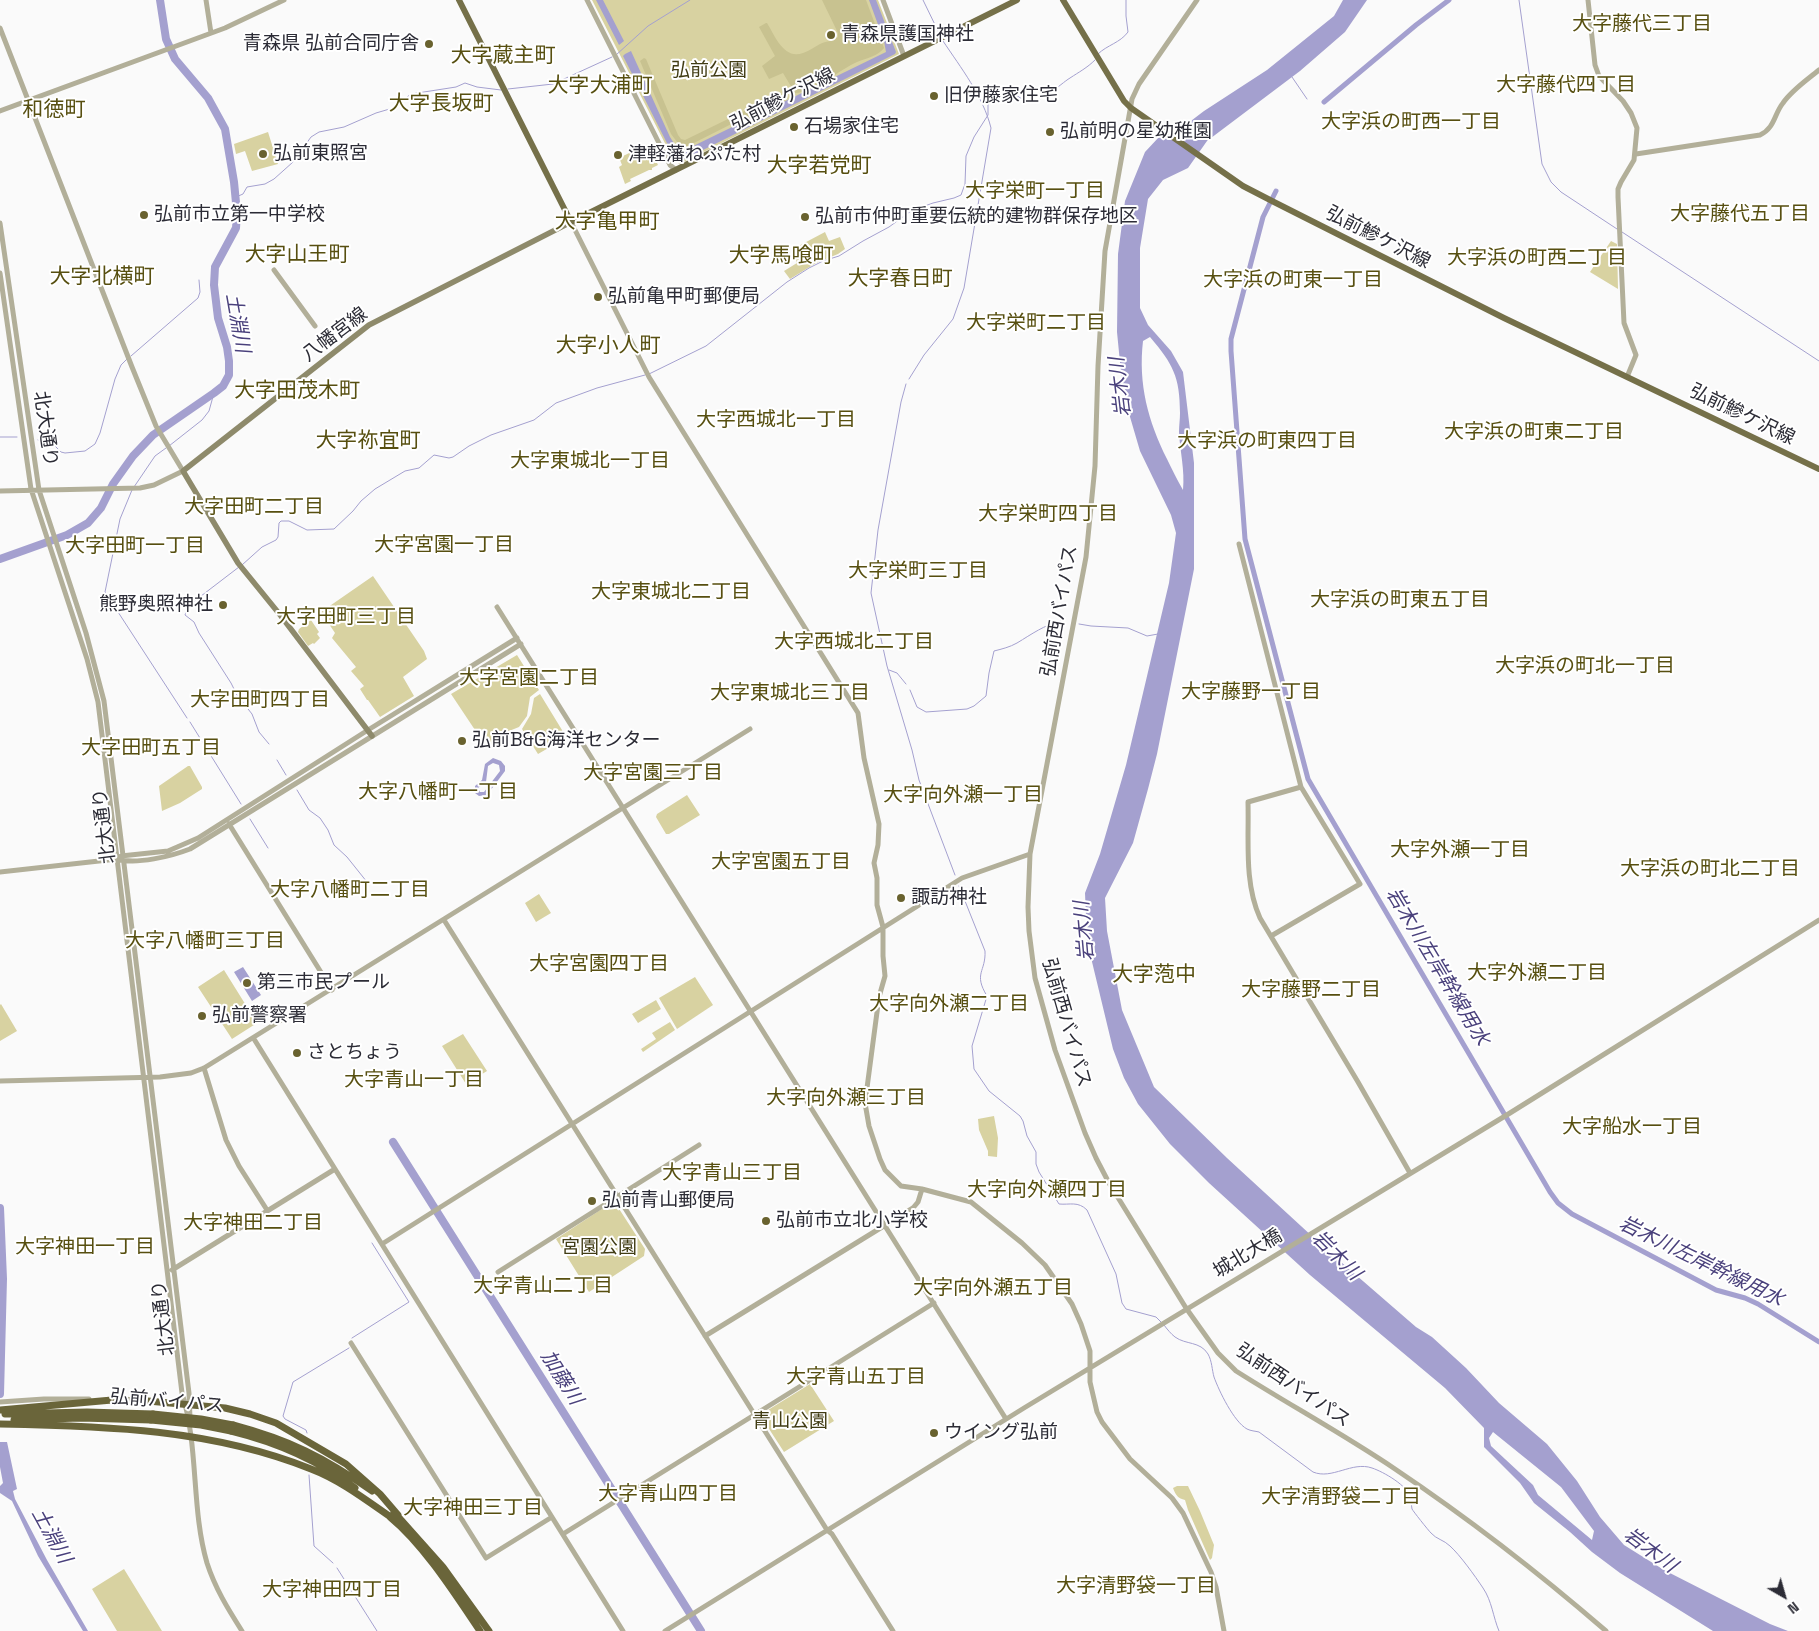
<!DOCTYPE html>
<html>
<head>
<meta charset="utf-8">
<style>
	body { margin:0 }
	#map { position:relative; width:1819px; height:1631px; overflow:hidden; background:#fafafa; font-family:"Space Grotesk",sans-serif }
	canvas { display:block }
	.north { position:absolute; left:1759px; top:1571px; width:50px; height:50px; -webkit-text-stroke:4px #fff; paint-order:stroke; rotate:142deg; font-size:14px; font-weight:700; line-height:20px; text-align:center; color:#2c2c36 }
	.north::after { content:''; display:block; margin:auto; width:18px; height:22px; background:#2c2c36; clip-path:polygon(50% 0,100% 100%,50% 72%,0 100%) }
</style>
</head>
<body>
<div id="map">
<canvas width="1819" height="1631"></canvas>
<div class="north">N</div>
</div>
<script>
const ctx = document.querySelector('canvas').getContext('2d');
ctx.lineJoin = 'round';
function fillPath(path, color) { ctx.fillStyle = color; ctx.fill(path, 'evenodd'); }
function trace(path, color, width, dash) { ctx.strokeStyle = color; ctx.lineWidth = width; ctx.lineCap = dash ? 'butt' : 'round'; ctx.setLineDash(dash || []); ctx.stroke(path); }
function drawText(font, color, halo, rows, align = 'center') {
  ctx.font = font + ' "Space Grotesk","Noto Sans JP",sans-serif'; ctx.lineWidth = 4; ctx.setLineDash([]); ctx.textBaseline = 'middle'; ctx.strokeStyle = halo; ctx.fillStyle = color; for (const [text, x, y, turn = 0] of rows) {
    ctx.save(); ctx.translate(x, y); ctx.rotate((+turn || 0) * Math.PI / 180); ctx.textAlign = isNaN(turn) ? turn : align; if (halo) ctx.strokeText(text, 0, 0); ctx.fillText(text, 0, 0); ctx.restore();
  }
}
fillPath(new Path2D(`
	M592,0H878L899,54L680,164L674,161Z
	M268,132L278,164L252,171L245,151L236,154L234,144Z
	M648,144L658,165L652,168V170H649L630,179L631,181L625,184L619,167L622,165L620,160L621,157Z
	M825,232L829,241L840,237L845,249L838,254L816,263L790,279L784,271L797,263L791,250Z
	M1611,241L1617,244L1618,289L1590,272Z
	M373,576L424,651L427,659L403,677L414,696L380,717L368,700H367L360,689L364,686L351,671L356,667L332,638L335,633L321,612Z
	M311,620L319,632L317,634L320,638L314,644L313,643L308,646L298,632L299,629Z
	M517,655L539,690L530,697L527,716L519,727L509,731L490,745L483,742L451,694Z
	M540,694L562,730L564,739L538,754L522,729L531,714L534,698Z
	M188,766H190L202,787V789L180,803L162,811L159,786Z
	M687,795L700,815L669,834H666L656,817L657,814Z
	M539,894L551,913L536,922L525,903Z
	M224,970L257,1023L232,1039L198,987Z
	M695,977L713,1005L677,1029L659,998Z
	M656,1000L661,1009L638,1023L632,1014Z
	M1,1004L17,1031L0,1041V1005Z
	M670,1022L675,1030L643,1052L641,1049L656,1039L652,1033Z
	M463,1034L487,1071L466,1084L442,1046Z
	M994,1116L998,1138L997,1157L988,1156V1151L979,1130L978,1119Z
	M614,1201L645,1249L644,1256L589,1292L556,1239Z
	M810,1384L834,1421L784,1452L760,1415Z
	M1177,1486H1188L1200,1511L1214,1545L1212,1558L1210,1560L1188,1510L1185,1500C1178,1498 1176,1496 1173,1488Z
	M124,1569L162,1631H117L92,1589Z`), '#d8d2a1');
fillPath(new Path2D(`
	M822,0H866L884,48C878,56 867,58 857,62C841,69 812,93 795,93L783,73L769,79L762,66L775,56L759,27L766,23H767C775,36 784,60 803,53C809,51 814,47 820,44C826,41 832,42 838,37V33Z
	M644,58L646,59L678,135L681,139L685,140L771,98L773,103L684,148L681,147L671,134L640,61Z`), '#c8c290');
fillPath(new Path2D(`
	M596,0H603L624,41L619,45Z
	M869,0H876L896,52L895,54L679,162L675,159L623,56L625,54L631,51L670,137L677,148L683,151L886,52L884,41Z
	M1343,0H1367L1345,32L1300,71L1207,141L1188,168L1163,180L1148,199L1140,248V308L1148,325L1171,351L1183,372L1194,463V569L1157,754L1148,789L1133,843L1105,898L1107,931L1122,1010L1154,1087L1227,1158L1326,1249L1416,1327L1432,1337L1466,1368L1499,1403L1547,1444L1577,1481L1600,1517L1624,1545L1664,1570L1770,1624L1788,1631H1713L1620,1573L1592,1552L1570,1532L1534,1503L1520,1483L1484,1447V1428L1445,1388L1310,1275L1209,1183L1170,1144L1138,1104L1124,1078L1113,1049L1087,941L1085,893L1100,854L1126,765L1169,583L1176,533L1171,515L1140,451L1123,393L1117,332L1118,254L1125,201L1145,152L1159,137L1179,130L1204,111L1267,70L1334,16ZM1150,337C1173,364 1180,377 1180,413C1180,419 1179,426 1179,432C1180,452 1185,470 1183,490C1177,480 1172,469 1167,459C1148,421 1138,384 1143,341ZM1493,1432L1561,1487L1594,1531L1592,1540L1538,1495L1533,1485L1491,1446L1489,1438Z
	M493,758L501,761L505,766V771L487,795L479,796L475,793V786L482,780L485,764ZM493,763L499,765L500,771L484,792H480L478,788L486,782L488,766Z
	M243,967L261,995L252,1001L234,972Z
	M0,1442H7L17,1489L13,1491L15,1499L47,1560L88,1631H83L38,1556L12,1501L0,1493V1486L3,1483L0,1467Z`), '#a4a0cf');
trace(new Path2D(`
	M923,0L940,35
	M1519,0L1542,164L1551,182L1561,192L1617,229
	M1098,54C1107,45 1120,43 1128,32L1126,16V0
	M616,55L648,26L690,0
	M1292,77L1307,99
	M508,89L553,84L612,57
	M236,197L243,194L247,187L265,184L274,179L293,162L311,137L319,132L344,127L376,113L393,108L411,94L456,87L465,83L477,87L501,90
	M1622,232L1819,361
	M131,356L198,298L200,292L199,280
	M649,374L706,346L787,282L809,268L823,261L839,256L863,241L889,227L911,211L933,203L954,198L961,195L965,184L966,156L974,137L988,115V105L998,93L1006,90C1013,92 1019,98 1026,101C1040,105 1060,84 1070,78C1079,72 1087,68 1095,60
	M909,379L924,355L953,319L964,288L991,128C983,96 961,68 943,41
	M906,384L901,402L878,530L871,593L887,666L912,750L919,780L955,875
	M0,437H17
	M38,440L55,446L61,452L65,453L85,451L95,444L100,433L115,379L121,365L128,358
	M169,446L202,420L209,411L214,393
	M134,487L155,456L166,448
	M132,490L120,519L105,592L187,718
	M242,565L262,547L276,540L278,537L279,523L281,521H289L307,530L334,529L353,511L361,501L375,489L405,471L419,468L434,455L449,458L453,457L469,446L491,435L534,420L556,403L597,388L645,375
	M239,567L188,606L185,615L194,622L199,633L231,683L237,695L252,714L259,732L269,744
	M1079,624L1091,626L1128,628L1147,636L1158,634
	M889,670L897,673L906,684
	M910,690L917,707L926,712L967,709L974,706L986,696L989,673L994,651C1002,649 1010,647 1017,643C1032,634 1044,625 1061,621
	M190,722L241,804
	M277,760L286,775
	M297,790L309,810L320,818L328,830L334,845L347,857L367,882
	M250,819L268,848
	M959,886L985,951C986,972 973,973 987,996L972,1046L974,1069L989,1091L1020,1116L1023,1121L1027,1136L1036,1152V1164L1039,1172L1059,1204C1070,1205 1078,1201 1087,1210L1116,1274L1122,1303L1126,1309L1156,1317L1161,1322
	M1164,1325C1167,1329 1171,1334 1175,1337C1186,1345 1200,1341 1208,1354C1212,1361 1212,1370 1214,1377C1219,1391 1234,1422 1247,1429C1251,1431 1255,1431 1259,1432L1313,1472C1332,1480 1352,1461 1372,1468C1384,1472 1408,1486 1411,1498C1412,1501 1411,1505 1412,1509C1413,1511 1428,1530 1431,1533C1436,1539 1444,1540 1450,1546C1460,1555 1475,1576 1483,1588C1492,1601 1493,1617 1499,1631
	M352,1338L409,1302L372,1243
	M307,1433L306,1430L285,1419L283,1416L293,1382L349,1348
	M309,1475L314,1546L333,1563
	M337,1568L377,1631`), '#a4a0cf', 1);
trace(new Path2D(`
	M1324,102L1416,25L1449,0
	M1276,191L1263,217L1231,339V351L1245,539L1308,779L1550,1192L1558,1203L1572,1214L1716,1290L1745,1298L1758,1304L1819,1342`), '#a4a0cf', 5);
trace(new Path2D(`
	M0,559L67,535L88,523L101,508L113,484L133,456L153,435L214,393L223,386L229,375V361L227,347L218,318L214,285L215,267L236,228L237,213L234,182L225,129L208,98L175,59L166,39L160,0
	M393,1142L701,1631
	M0,1208L3,1279L0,1394`), '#a4a0cf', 8);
trace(new Path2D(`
	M206,0L211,33
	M587,0L670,165L676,170
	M883,0L904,56
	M1197,0L1139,84L1132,99L1105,251L1098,366L1095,466L1086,557L1030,854L1028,907L1029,931L1035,978L1055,1050L1085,1133L1096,1158L1109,1183L1186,1308L1218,1353L1236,1371C1288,1404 1343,1434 1395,1469C1468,1518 1539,1573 1606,1631
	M1588,0L1595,65L1599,76L1623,101L1631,113L1637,128L1634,160L1621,182L1618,189V197L1624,323L1636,355L1627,377
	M0,28L132,367L156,426L183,471L154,485L140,488L0,491
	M0,111L225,28L284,0
	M1636,154L1760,135C1775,128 1774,114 1783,103C1792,90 1807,80 1819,70
	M571,222L649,377L858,713L864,758L879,824L878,845L874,863L877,878V905L883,927V956L885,976L879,997L865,1103L869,1126L880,1159L885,1170L901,1186L922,1189L971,1202L1022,1243L1045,1265L1072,1304L1081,1324L1090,1351V1382L1097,1412L1102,1422L1130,1459L1172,1498L1183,1513L1211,1572L1216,1587L1224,1631
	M0,223L39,490L86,633L104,701L189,1393L190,1418
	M274,270L315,326
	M0,273L31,489L87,659L98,702L182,1393C199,1448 191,1508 207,1563C215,1588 228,1609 242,1631
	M1239,544L1301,787L1360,884L1271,936
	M497,607L1006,1419
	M1301,787L1248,802C1249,841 1244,883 1260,918L1358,1082L1410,1173
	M229,824L332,990
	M121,856L168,851L198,838L368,730L517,638
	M0,872L117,859C136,865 172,856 190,849L521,644
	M444,920L827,1530L832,1534L893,1631
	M254,1039L623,1631
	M204,1068L226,1140L239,1166L267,1210
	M0,1081L160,1077L191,1073L204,1068L750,729
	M382,1244L962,878L1030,854
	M172,1270L335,1169
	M498,1272L699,1145
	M705,1336L913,1208L918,1202L922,1189
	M351,1343L486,1558L552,1517
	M0,1402L44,1399H89
	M563,1534L934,1303
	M665,1631L1024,1408L1510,1113L1819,920`), '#b2af99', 5);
trace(new Path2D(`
	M372,736L281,616L238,563L183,471L369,325L571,222`), '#8e8a6b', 5.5);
trace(new Path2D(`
	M459,0L571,222L1017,0
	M1063,0L1124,101L1131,108L1243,186L1274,202L1504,318L1819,469`), '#757049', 6);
trace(new Path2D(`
	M0,1410L112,1400L148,1401L225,1408L250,1414L276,1423L346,1464L380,1494L398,1515
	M5,1414L87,1412L153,1414
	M14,1420L81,1418L151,1420
	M0,1424C105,1426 212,1429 311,1469C340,1480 366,1500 392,1518
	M233,1425C289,1440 324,1457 372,1491
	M231,1431C276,1442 318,1460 355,1488
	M394,1512L443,1567L489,1631
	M390,1517C424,1545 455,1594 480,1631`), '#6a653a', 7);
trace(new Path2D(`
	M153,1414L201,1419L233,1425
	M151,1420L201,1425L231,1431`), '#6a653a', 7);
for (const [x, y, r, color] of [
	[831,35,5,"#69622f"],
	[429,44,5,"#69622f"],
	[934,96,5,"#69622f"],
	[794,127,5,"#69622f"],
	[1050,132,5,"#69622f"],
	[263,154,5,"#69622f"],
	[618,155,5,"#69622f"],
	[144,215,5,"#69622f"],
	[805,217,5,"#69622f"],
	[598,297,5,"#69622f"],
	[223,605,5,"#69622f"],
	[462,741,5,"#69622f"],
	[901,898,5,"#69622f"],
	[247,983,5,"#69622f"],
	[202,1016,5,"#69622f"],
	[297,1053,5,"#69622f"],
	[592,1201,5,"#69622f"],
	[766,1221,5,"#69622f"],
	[934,1433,5,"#69622f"]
]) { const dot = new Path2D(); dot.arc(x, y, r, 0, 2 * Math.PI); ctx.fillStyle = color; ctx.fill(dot); trace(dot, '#fff', 2); }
drawText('19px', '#2c2c36', '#fff', [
	["青森県護国神社",841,35],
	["青森県 弘前合同庁舎",419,44,"right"],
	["旧伊藤家住宅",944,96],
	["石場家住宅",804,127],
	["弘前明の星幼稚園",1060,132],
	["弘前東照宮",273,154],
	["津軽藩ねぷた村",628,155],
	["弘前市立第一中学校",154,215],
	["弘前市仲町重要伝統的建物群保存地区",815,217],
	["弘前亀甲町郵便局",608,297],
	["熊野奥照神社",213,605,"right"],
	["弘前B&G海洋センター",472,741],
	["諏訪神社",911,898],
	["第三市民プール",257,983],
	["弘前警察署",212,1016],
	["さとちょう",307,1053],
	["弘前青山郵便局",602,1201],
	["弘前市立北小学校",776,1221],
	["ウイング弘前",944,1433]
], 'left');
drawText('19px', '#413c14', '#fff', [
	["弘前公園",709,71],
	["宮園公園",599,1248],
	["青山公園",790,1422]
]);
drawText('19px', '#2c2c36', '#fff', [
	["弘前鰺ケ沢線",783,100,-27],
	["弘前鰺ケ沢線",1378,238,27],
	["八幡宮線",335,335,-37],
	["弘前鰺ケ沢線",1742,415,26],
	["北大通り",45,429,82],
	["弘前西バイパス",1060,611,-80],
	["北大通り",105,826,-97],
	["弘前西バイパス",1066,1023,74],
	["城北大橋",1248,1254,-31],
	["北大通り",164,1318,-97],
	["弘前西バイパス",1293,1386,34],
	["弘前バイパス",167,1402,5]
]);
drawText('20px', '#574f10', '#fff', [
	["大字藤代三丁目",1642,25],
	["大字藤代四丁目",1566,86],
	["大字浜の町西一丁目",1411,123],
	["大字栄町一丁目",1035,192],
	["大字藤代五丁目",1740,215],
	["大字浜の町西二丁目",1537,259],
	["大字浜の町東一丁目",1293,281],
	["大字栄町二丁目",1036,324],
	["大字西城北一丁目",776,421],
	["大字浜の町東二丁目",1534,433],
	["大字浜の町東四丁目",1267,442],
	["大字東城北一丁目",590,462],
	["大字田町二丁目",254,508],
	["大字栄町四丁目",1048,515],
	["大字宮園一丁目",444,546],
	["大字田町一丁目",135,547],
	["大字栄町三丁目",918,572],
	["大字東城北二丁目",671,593],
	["大字浜の町東五丁目",1400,601],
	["大字田町三丁目",346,618],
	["大字西城北二丁目",854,643],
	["大字浜の町北一丁目",1585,667],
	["大字宮園二丁目",529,679],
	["大字藤野一丁目",1251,693],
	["大字東城北三丁目",790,694],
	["大字田町四丁目",260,701],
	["大字田町五丁目",151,749],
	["大字宮園三丁目",653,774],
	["大字八幡町一丁目",438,793],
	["大字向外瀬一丁目",963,796],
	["大字外瀬一丁目",1460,851],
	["大字宮園五丁目",781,863],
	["大字浜の町北二丁目",1710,870],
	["大字八幡町二丁目",350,891],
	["大字八幡町三丁目",205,942],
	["大字宮園四丁目",599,965],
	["大字外瀬二丁目",1537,974],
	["大字藤野二丁目",1311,991],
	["大字向外瀬二丁目",949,1005],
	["大字青山一丁目",414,1081],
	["大字向外瀬三丁目",846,1099],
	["大字船水一丁目",1632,1128],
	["大字青山三丁目",732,1174],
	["大字向外瀬四丁目",1047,1191],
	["大字神田二丁目",253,1224],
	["大字神田一丁目",85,1248],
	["大字青山二丁目",543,1287],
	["大字向外瀬五丁目",993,1289],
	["大字青山五丁目",856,1378],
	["大字青山四丁目",668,1495],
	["大字清野袋二丁目",1341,1498],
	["大字神田三丁目",473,1509],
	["大字清野袋一丁目",1136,1587],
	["大字神田四丁目",332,1591]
]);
drawText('italic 20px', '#4a417c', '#fff', [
	["土淵川",237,323,80],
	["岩木川",1121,387,-97],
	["岩木川",1085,931,-95],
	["岩木川左岸幹線用水",1437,967,59],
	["岩木川",1336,1256,45],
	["岩木川左岸幹線用水",1701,1262,26],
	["加藤川",561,1378,58],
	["土淵川",51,1536,61],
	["岩木川",1650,1551,37]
]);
drawText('21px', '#574f10', '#fff', [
	["大字蔵主町",503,56],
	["大字大浦町",600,86],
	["大字長坂町",441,104],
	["和徳町",54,110],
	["大字若党町",819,166],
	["大字亀甲町",607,222],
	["大字山王町",297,255],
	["大字馬喰町",781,256],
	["大字北横町",102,277],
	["大字春日町",900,279],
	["大字小人町",608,346],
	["大字田茂木町",297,391],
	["大字祢宜町",368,441],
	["大字萢中",1154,975]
]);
</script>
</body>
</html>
